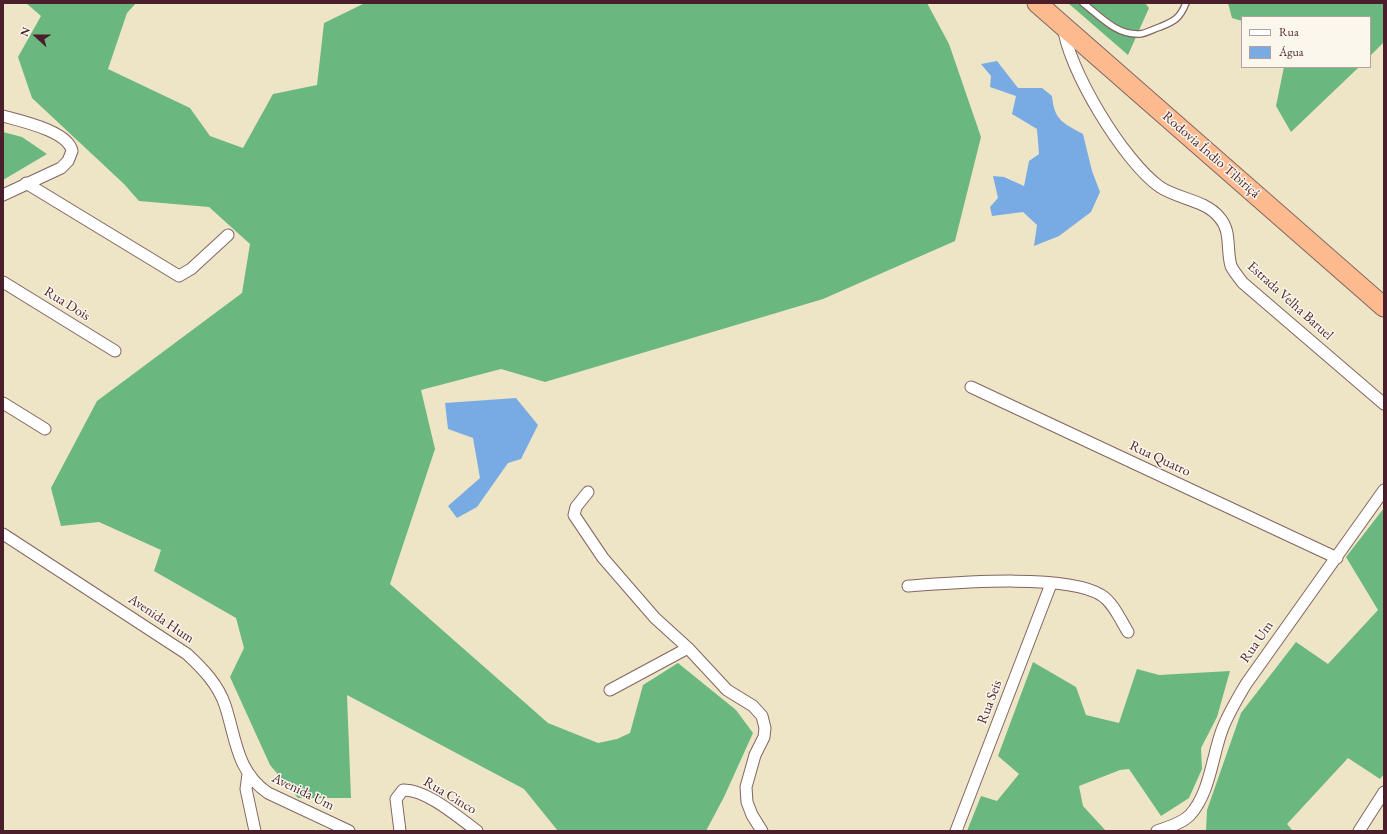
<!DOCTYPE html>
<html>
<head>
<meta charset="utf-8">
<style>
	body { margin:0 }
	#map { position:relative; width:1387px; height:834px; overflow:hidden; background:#eee5c6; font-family:"EB Garamond",serif }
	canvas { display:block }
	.frame { position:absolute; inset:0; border:4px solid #4a1f2b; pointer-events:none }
	.legend { position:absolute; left:1241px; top:16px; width:130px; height:52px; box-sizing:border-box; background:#fbf7ec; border:1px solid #b4a19f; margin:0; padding:5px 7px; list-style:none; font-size:12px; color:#4a1f2b }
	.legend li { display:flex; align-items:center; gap:8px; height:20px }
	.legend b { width:20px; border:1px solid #b4a19f }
	.north { position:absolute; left:16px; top:16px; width:40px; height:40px; -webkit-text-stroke:3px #fbf7ec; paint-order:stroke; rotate:291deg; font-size:11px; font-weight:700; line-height:16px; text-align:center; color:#4a1f2b }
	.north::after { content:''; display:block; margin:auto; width:14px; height:18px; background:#4a1f2b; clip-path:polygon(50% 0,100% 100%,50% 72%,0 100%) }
</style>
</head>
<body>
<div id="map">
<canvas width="1387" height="834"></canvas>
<div class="frame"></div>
<ul class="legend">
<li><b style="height:5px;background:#fff"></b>Rua</li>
<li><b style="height:11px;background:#78abe4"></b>Água</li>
</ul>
<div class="north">N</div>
</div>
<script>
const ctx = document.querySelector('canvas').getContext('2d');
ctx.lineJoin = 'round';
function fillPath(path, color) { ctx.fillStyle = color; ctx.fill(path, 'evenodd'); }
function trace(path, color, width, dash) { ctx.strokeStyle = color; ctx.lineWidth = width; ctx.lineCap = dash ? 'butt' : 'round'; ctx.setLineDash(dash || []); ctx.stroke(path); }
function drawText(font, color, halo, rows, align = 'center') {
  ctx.font = font + ' "EB Garamond",serif'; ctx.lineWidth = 3; ctx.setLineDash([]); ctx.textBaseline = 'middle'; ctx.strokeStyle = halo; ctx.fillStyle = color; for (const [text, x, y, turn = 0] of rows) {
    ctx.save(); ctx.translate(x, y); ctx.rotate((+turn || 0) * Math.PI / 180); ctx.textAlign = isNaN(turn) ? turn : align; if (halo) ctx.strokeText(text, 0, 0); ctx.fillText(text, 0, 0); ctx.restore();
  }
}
fillPath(new Path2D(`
	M26,3H136L127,13L108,69L190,108L210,136L243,148L273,94L317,85L324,23L365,3H927L949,44L981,137L955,241L823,299L545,382L501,369L421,390L435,449L390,584L548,723L598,743L617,739L630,733L643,685L678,663L736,710L753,733L724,797L706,831H558L524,789L347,695L351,798H298L270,765L230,677L244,648L236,618L154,571L161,550L99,522L61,526L51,488L97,401L242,293L250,244L209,207L139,201L124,184L32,98L18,57L41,16Z
	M1068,3H1145L1149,8L1128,55Z
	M1228,3H1384V42L1370,56V17H1242V21L1232,18Z
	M1284,67H1359L1291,132L1276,106Z
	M3,132L22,137L47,154L3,180Z
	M1384,508V774L1380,779L1348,758L1287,824L1293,831H1206L1207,810L1241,713L1296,642L1328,664L1378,610L1346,557Z
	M1033,662L1076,687L1086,715L1119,723L1137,669L1159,675L1230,671L1217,717L1201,748L1202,769L1189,798L1161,816L1129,769L1120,770L1079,786L1083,806L1106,831H967L981,796L997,801L1019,774L998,756Z`), '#6bb780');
fillPath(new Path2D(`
	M997,61L1018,88H1042L1052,96C1054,120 1063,123 1083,134L1092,171L1100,192L1091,212L1059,236L1034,246L1037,225L1023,212L992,216L990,207L998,198L993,176L1004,177L1024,186L1029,161L1039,154L1037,129L1012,114L1016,96L990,87L991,76L981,64Z
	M516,398L538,425L521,459L508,463L477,507L457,518L448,506L480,478L473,438L448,429L445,403Z`), '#78abe4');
const service = new Path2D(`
	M1083,3C1100,16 1116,35 1139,34C1146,34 1153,29 1160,27C1175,21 1180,18 1186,3`);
const minor = new Path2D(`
	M1063,25C1067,68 1124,162 1160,187C1178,199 1205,200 1219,217C1232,231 1226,249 1231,266C1234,272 1239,278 1243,283L1384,404
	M3,116C21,121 68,131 72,151L68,161L61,168L3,195
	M26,183L179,276L191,269L228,235
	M3,282L115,351
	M971,387L1337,558
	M3,403L45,429
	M588,492L576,507L574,515L603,558L655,618L688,648L727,690L753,706L762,716L765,728L764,737L755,755L746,787L747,802L752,815L762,831
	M3,534L187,654C202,668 218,684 225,705C236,738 236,771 268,793L349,831
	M908,586C951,583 1067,573 1101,595C1113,602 1121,621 1128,632
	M610,690L688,648
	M248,774L246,789L255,831
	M400,831L396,799L403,790C426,789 458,817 477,831
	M956,831L1051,584
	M1157,831C1168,827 1181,824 1190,815C1210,793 1212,757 1222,730C1228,714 1237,699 1246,684L1384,490
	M1359,831L1384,792`);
const trunk = new Path2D(`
	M1037,3L1384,307`);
trace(service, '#836461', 8);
trace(minor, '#836461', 13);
trace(trunk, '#836461', 21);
trace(service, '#fff', 5.5);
trace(minor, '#fff', 11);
trace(trunk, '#fcba8e', 19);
drawText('14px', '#4a1f2b', '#fbf7ec', [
	["Rodovia Índio Tibiriçá",1211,155,41],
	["Estrada Velha Baruel",1290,301,42],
	["Rua Dois",67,304,32],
	["Rua Quatro",1160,459,25],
	["Avenida Hum",161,619,34],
	["Rua Um",1257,642,-55],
	["Rua Seis",990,702,-69],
	["Avenida Um",303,792,26],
	["Rua Cinco",450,796,31]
]);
</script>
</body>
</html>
